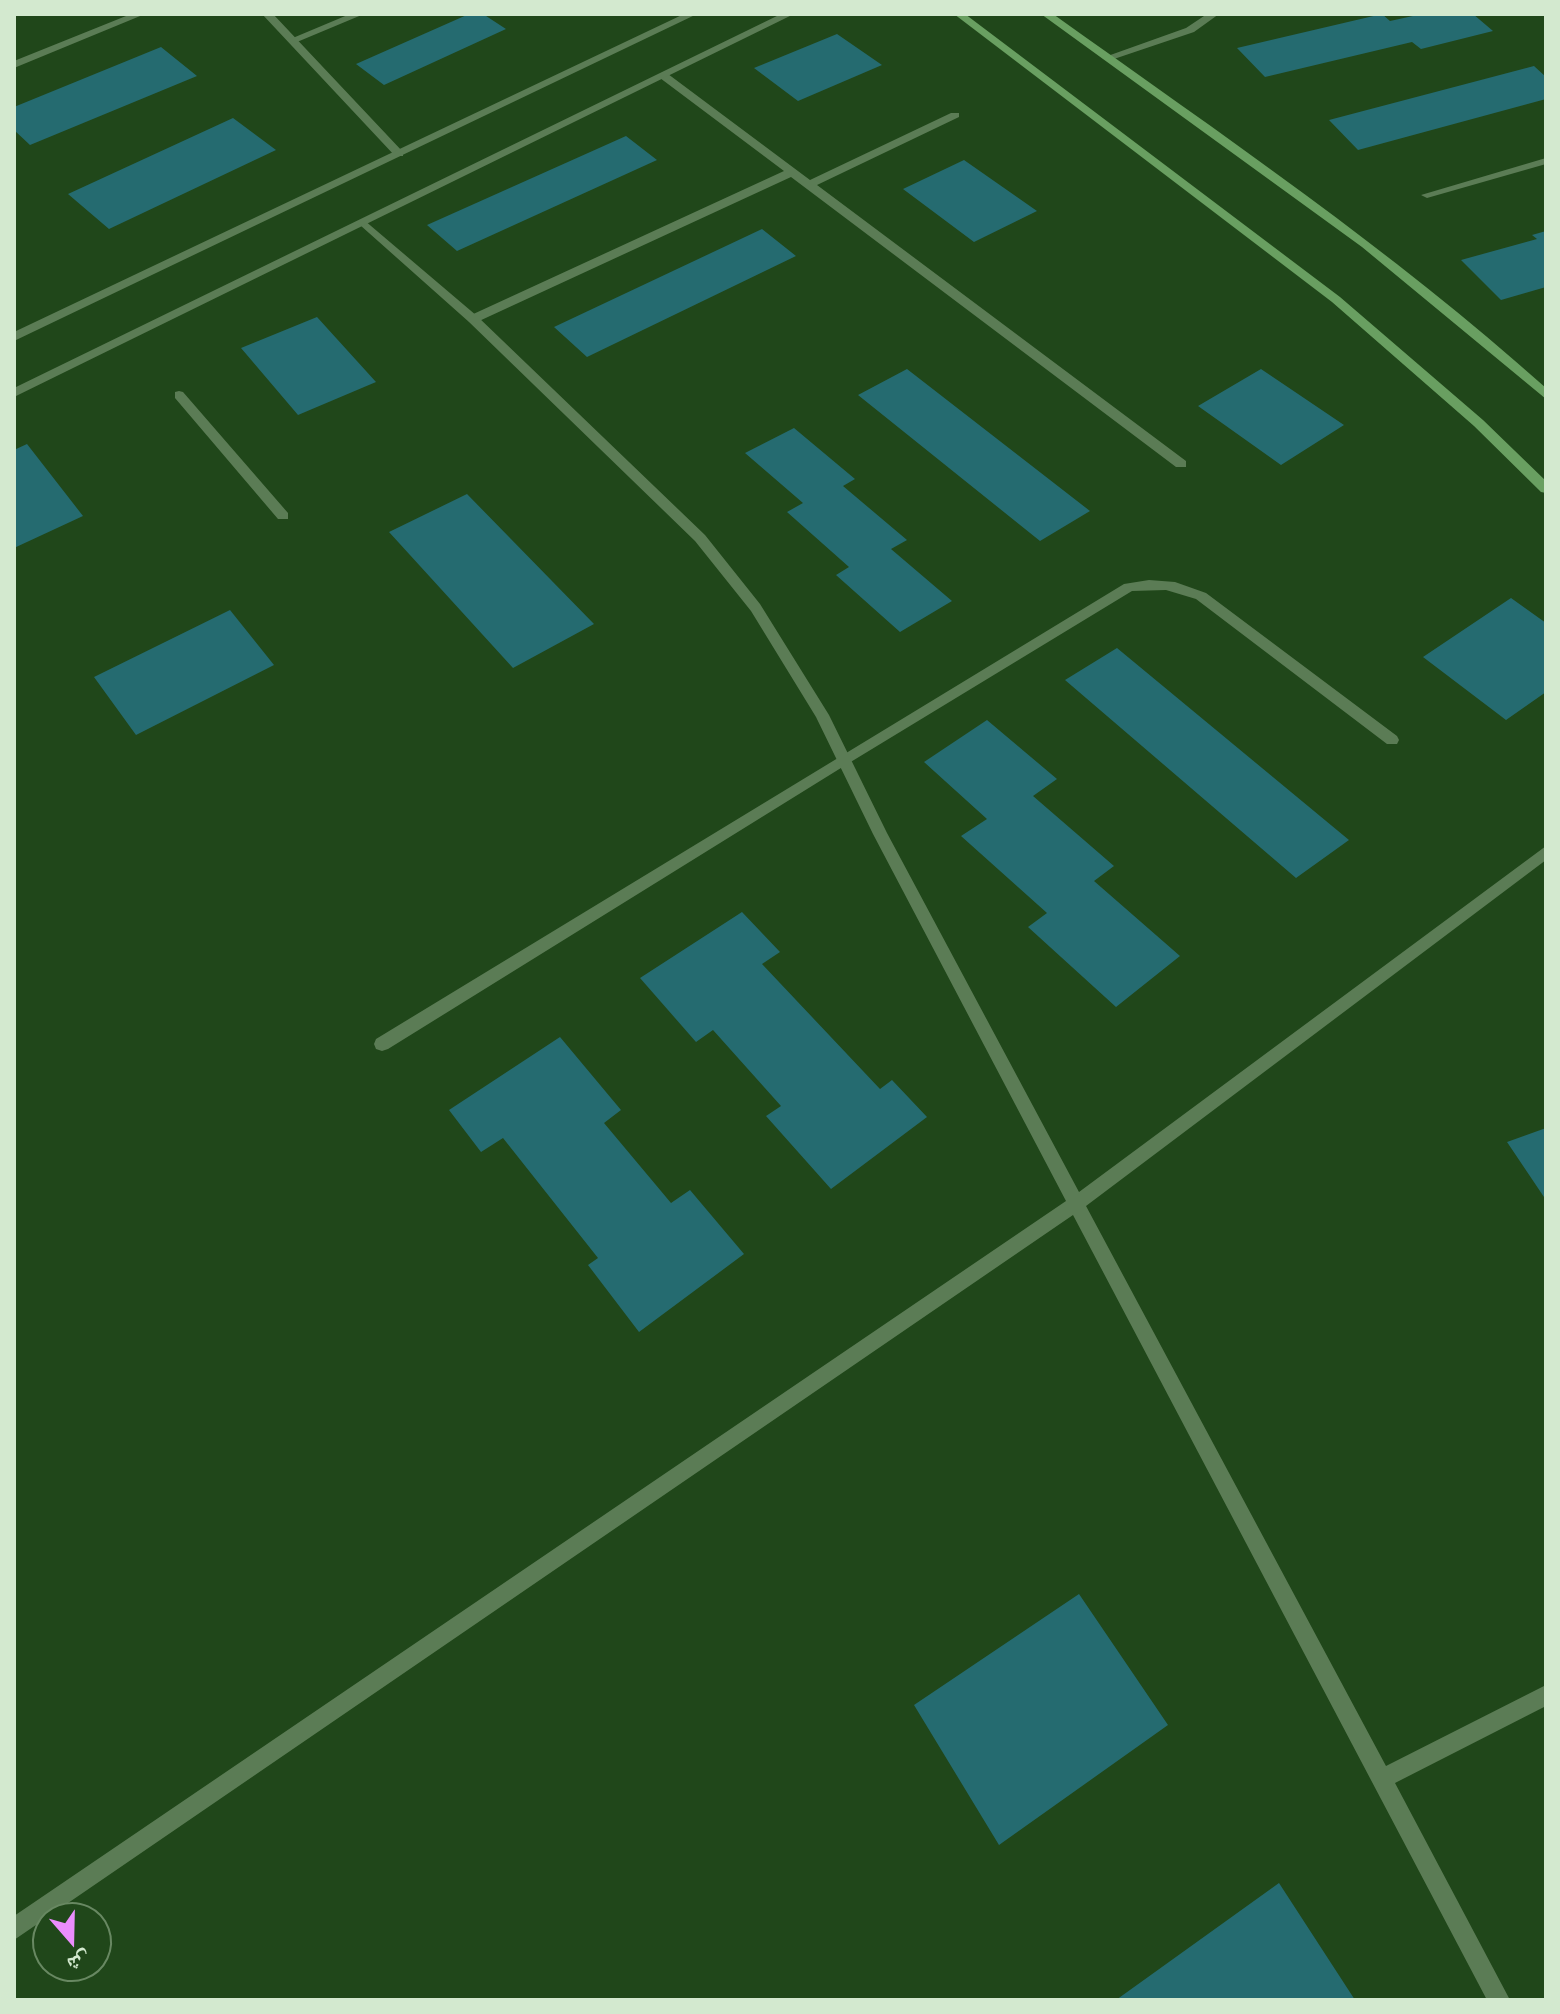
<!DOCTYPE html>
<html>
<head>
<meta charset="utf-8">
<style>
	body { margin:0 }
	#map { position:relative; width:1560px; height:2014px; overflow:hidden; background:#20471a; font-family:"Archivo Narrow","Noto Naskh Arabic",sans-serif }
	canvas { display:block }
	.frame { position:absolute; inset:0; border:16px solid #d3e9cf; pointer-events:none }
	.north { position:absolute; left:32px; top:1902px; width:80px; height:80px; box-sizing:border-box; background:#20471a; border:2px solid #688862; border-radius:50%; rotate:160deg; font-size:22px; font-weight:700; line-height:32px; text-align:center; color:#d3e9cf }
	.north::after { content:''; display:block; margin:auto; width:28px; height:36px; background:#eb8dfc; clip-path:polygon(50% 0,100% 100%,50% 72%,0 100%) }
</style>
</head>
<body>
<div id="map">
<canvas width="1560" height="2014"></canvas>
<div class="frame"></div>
<div class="north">ش</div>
</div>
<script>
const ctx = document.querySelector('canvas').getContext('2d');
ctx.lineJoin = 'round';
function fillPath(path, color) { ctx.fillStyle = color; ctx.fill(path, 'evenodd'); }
fillPath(new Path2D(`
	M469,14H483L506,29L384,85L356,64Z
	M1382,14L1390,21L1422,14H1473L1493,31L1421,49L1412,42L1265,77L1237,48Z
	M837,34L882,65L798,101L754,68Z
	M161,47L197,76L30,145L14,130V107Z
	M1534,66L1546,77V99L1358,150L1329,120Z
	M233,118L276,150L109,229L68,194Z
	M626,136L657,160L457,251L427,225Z
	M964,160L1037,211L974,242L903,189Z
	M762,229L796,256L587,357L554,327Z
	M1546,231V287L1501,300L1461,260L1537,239L1532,235Z
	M317,317L376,382L298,415L241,348Z
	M907,369L1090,511L1040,541L858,395Z
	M1261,369L1344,425L1281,465L1198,406Z
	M794,428L855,479L843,486L907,540L891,549L952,601L900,632L836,575L849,567L787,512L803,503L745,453Z
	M27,444L83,516L14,548V450Z
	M467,494L594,624L513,668L389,532Z
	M1511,598L1546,623V692L1506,720L1423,657Z
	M230,610L274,665L136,735L94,677Z
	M1117,648L1349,840L1296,878L1065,680Z
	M987,720L1057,779L1033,796L1114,866L1094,881L1180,956L1116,1007L1028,927L1047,913L961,836L987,819L924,762Z
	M742,912L780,952L762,964L880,1089L892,1080L927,1117L831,1189L766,1116L781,1106L713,1030L696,1042L640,978Z
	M560,1037L621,1110L604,1123L671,1203L690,1190L744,1254L639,1332L588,1265L598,1258L503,1138L481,1152L449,1110Z
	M1546,1128V1200L1507,1142Z
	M1079,1594L1168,1725L999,1845L914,1705Z
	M1279,1883L1355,2000H1116Z`), '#256b70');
fillPath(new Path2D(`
	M131,14H145L14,68V61Z
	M350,14H364L297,42L288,40Z
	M1207,14H1219L1194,32L1111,60L1102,58L1186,28Z
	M660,74H668L810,180L951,113H959V117L817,185L1186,461V467H1176L791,177L477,322H469V316L784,171L660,78Z
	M1546,158V164L1427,198L1421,195Z
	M179,391L183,392L288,513V519H278L175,398V392Z
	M1149,580L1175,582L1206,593L1397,736L1399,740L1397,744H1387L1196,599L1166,590L1132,591L849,763L388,1049L382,1051L376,1049L374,1044L376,1039L1124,584Z`), '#5b7c55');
fillPath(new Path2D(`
	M262,14H273L403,152V156H395Z
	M364,220L477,316L705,535L760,604L829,715L887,833L1079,1192L1546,846V860L1086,1206L1386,1766L1546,1685V1706L1395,1783L1510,2000H1487L1073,1215L14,1940V1916L1066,1201L873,834L816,717L751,611L695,541L469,322L360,225V221Z`), '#5b7c55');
fillPath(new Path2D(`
	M684,14H697L14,341V332Z
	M781,14H794L14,397V388Z`), '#5b7c55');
fillPath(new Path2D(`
	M954,14H965L1340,297L1483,420L1546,481V493L1541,492L1474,426L1332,302Z
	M1041,14H1053C1221,134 1392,250 1546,388V399L1362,247Z`), '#699f61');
</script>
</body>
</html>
